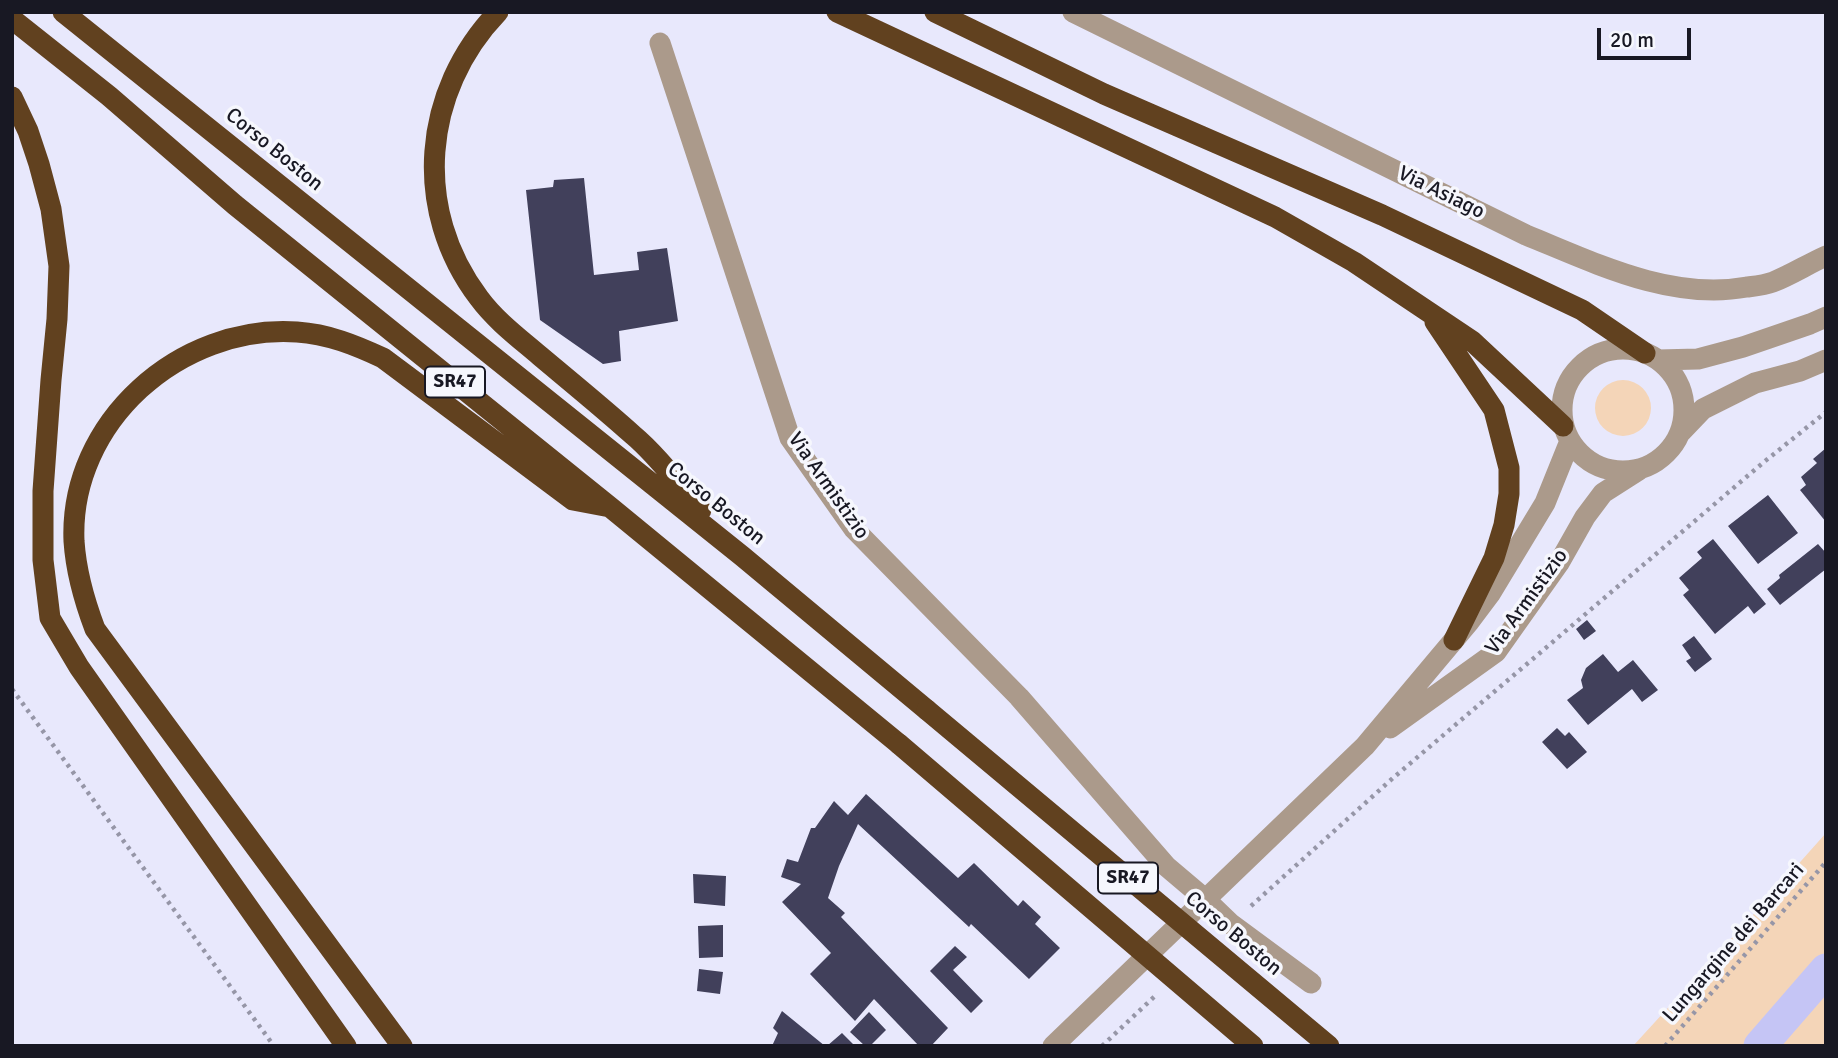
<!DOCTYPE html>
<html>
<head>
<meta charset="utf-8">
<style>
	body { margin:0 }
	#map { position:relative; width:1838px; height:1058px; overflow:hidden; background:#e8e8fc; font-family:Signika,sans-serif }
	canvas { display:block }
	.frame { position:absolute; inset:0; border:14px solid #181823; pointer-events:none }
	.scale { position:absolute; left:1597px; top:28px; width:94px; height:32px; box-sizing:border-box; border:4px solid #181823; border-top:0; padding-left:9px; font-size:21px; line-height:24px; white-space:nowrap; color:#181823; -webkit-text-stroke:5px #f6f7fd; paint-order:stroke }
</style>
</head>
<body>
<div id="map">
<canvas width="1838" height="1058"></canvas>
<div class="frame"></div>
<div class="scale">20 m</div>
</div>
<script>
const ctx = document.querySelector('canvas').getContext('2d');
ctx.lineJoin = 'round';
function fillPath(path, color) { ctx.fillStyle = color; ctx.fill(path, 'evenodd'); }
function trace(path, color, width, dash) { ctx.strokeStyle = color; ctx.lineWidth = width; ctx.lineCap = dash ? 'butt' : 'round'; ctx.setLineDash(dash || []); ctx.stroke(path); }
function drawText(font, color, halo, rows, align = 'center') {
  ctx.font = font + ' Signika,sans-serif'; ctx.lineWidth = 7; ctx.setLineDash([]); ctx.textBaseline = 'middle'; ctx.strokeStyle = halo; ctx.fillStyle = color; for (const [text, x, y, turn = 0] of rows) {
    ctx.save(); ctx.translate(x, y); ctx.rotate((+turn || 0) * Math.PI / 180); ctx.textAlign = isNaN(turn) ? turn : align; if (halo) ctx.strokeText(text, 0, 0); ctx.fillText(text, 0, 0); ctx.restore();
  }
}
fillPath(new Path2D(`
	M1595 408a28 28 0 1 1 56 0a28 28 0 1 1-56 0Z
	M1826,833V1046H1633L1752,916Z`), '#f4d5b8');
trace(new Path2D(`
	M1760,1046L1826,970`), '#c5c5f5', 33);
fillPath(new Path2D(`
	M584,178L594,275L639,270L637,252L667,248L678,321L619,331L621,361L603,364L540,320L526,190L553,187L554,180Z
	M1826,448V522L1800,490L1806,485L1801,477L1817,463L1813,459Z
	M1768,495L1798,533L1758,564L1728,526Z
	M1713,539L1766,604L1754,614L1748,606L1715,634L1683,595L1689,590L1679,578L1702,558L1697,552Z
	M1818,544L1826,553V569L1780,605L1767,589L1780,578L1779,575Z
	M1587,620L1596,631L1584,640L1576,629Z
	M1694,636L1712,659L1695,672L1686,661L1691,658L1682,645Z
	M1603,654L1618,672L1633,660L1658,690L1642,702L1632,689L1588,725L1567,700L1583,688L1581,680L1586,668Z
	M1557,728L1565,736L1569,732L1587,752L1567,769L1542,742Z
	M866,794L958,878L974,863L1018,906L1023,900L1041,917L1035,924L1060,948L1029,979L971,924L969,927L858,824L839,866L828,898L845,913L841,917L948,1028L931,1046H919L874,999L855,1021L810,974L831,953L782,902L801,884L781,877L787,859L798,862L811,828H815L834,801L848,815Z
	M693,874L726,876L725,906L694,903Z
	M723,925V957L699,958L698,926Z
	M955,946L967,957L953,970L983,1001L971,1013L930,971Z
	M699,969L723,972L720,994L697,991Z
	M782,1011L825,1046H772L778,1033L773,1028Z
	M869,1012L886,1030L870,1046H865L850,1032Z
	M842,1033L855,1046H827Z`), '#41405b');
trace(new Path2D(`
	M12,689L274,1046
	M1251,906L1393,778L1764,462L1826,412
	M1102,1046L1155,996
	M1665,1046L1826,862`), '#9696a7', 4.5, [3.5, 5]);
trace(new Path2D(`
	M1073,12L1526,235C1595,263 1671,301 1747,287C1755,286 1765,285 1773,282C1791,275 1808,264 1826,256
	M660,43L790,438L854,529L1019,697L1166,866L1205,899L1231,924L1311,983
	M1562 410a61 61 0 1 1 122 0a61 61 0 1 1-122 0Z
	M1658,360L1698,359L1743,347L1810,324L1826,317
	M1681,432L1703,409L1755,383L1800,371L1826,360
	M1390,728L1496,652L1559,563L1585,517L1603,493L1639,470
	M1053,1046L1365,746L1469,622L1490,594L1545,503L1570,441`), '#ab9a8b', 21);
trace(new Path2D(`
	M63,12L742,556L927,710
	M498,12C422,91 412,210 479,298C496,321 519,338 540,356C571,382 603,408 633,435C657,455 680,486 701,510
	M837,12L1275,217L1354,262L1472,341L1563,426
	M935,12L1104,94L1382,215L1582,310L1645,353
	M12,19L109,96L235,205L610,507L899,744
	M12,97L28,131L39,164L51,209L59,266L57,319L51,380L43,491V560L50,618L79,667L346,1046
	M1435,322L1494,410L1509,468V494L1504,525L1494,558L1454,640
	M402,1046L95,629C84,600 76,572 74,541C69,422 180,324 297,332C328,334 355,345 383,358L573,500L610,507`), '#61411f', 21);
trace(new Path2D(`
	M927,710L1329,1046
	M899,744L1253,1046`), '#61411f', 21);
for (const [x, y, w] of [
	[455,382,60],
	[1128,878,60]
]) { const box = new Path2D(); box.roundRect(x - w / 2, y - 15.5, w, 31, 5); ctx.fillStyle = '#f6f7fd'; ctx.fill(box); trace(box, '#181823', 2); }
drawText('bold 19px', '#181823', null, [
	["SR47",455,382],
	["SR47",1128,878]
]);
drawText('21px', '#181823', '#f6f7fd', [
	["Corso Boston",274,150,39],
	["Via Asiago",1441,193,26],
	["Via Armistizio",828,486,55],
	["Corso Boston",716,504,39],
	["Via Armistizio",1527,602,-54],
	["Corso Boston",1233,934,40],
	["Lungargine dei Barcari",1734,943,-49]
]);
</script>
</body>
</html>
